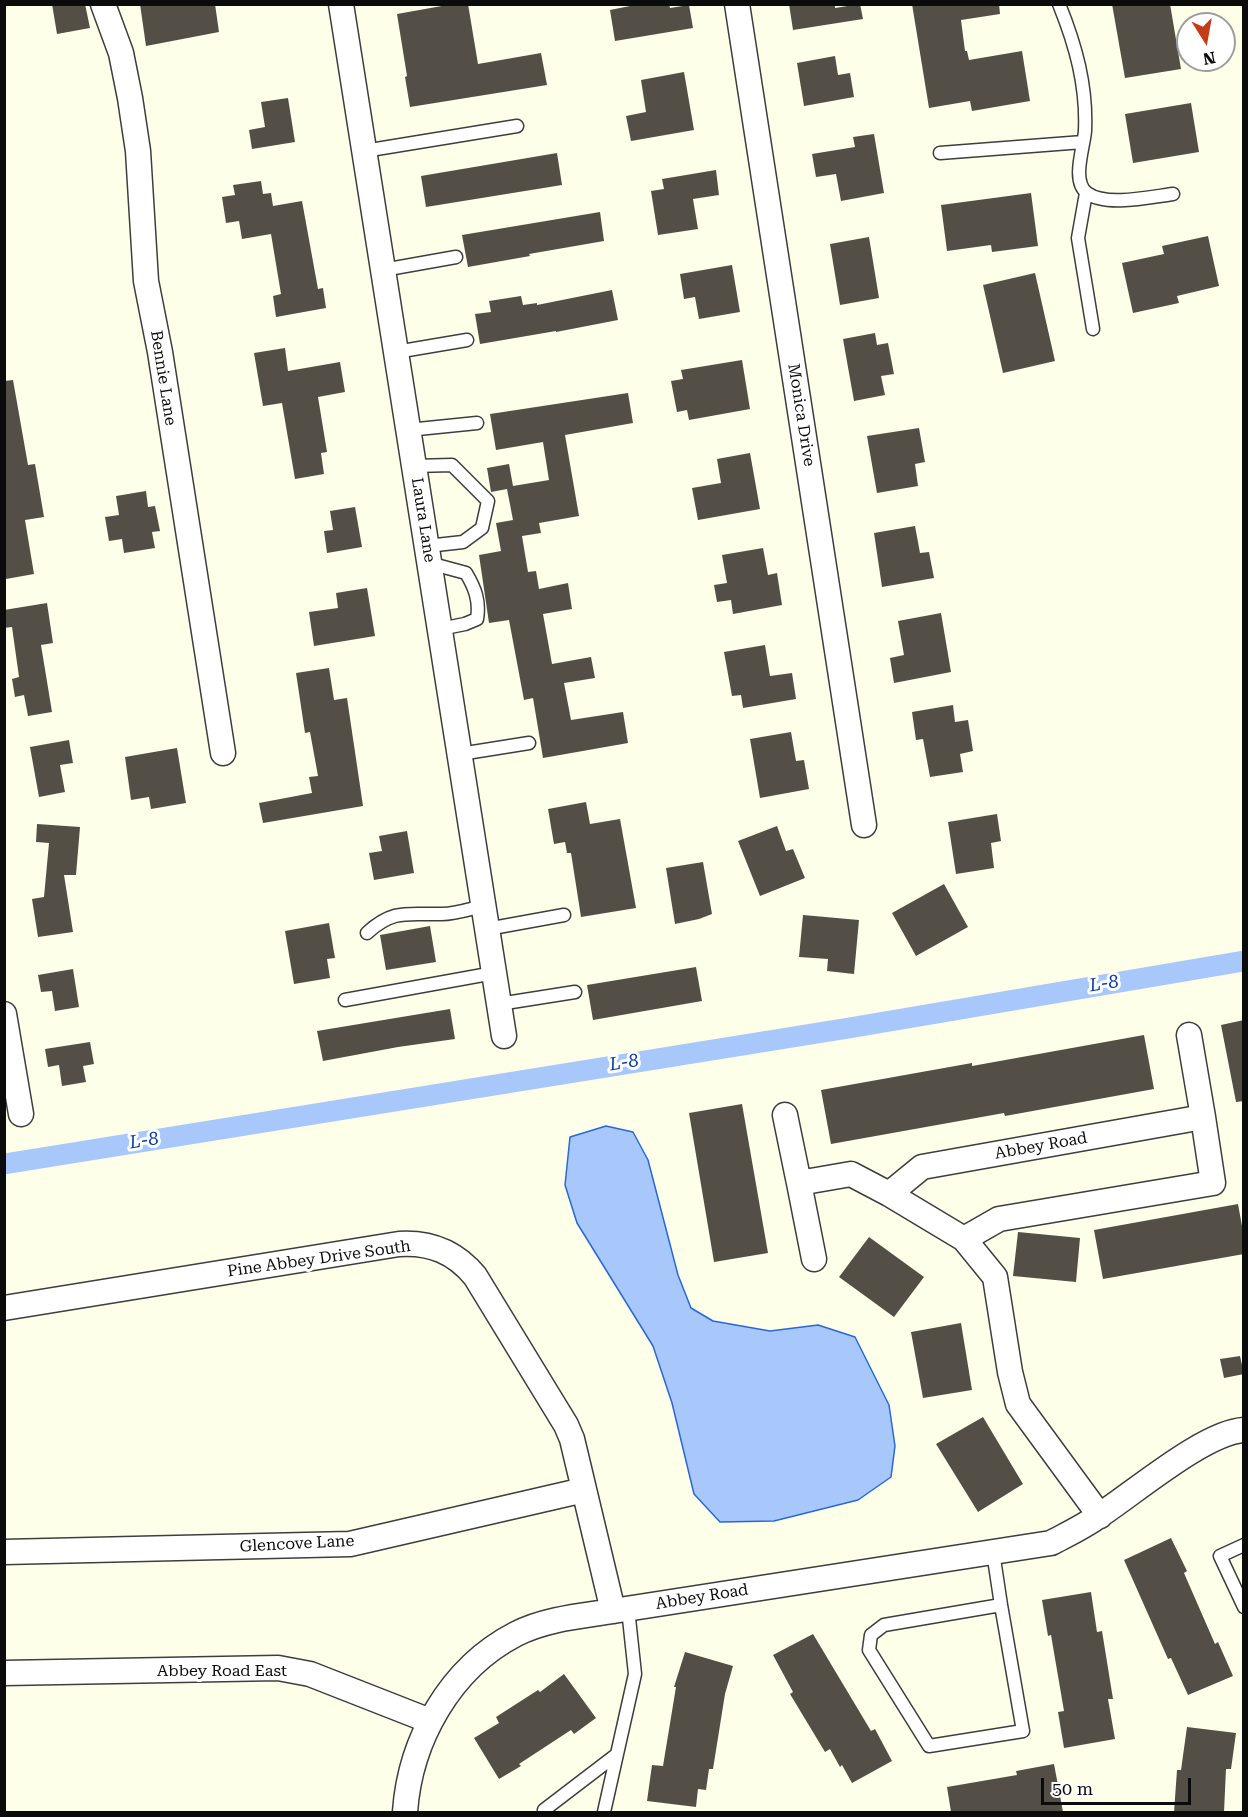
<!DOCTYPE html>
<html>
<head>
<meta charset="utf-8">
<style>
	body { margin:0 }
	#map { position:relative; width:1248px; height:1817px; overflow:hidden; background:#feffe9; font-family:"Roboto Serif",serif }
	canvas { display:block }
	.frame { position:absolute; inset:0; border:6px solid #0b0b0b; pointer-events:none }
	.north { position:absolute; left:1176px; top:12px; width:60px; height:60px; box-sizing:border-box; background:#fff; border:2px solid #9d9d9d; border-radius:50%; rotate:169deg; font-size:16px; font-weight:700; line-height:24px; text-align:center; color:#0b0b0b }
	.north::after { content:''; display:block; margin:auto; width:21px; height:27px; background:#c63b18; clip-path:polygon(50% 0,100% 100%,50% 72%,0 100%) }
	.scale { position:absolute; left:1041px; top:1778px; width:150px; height:27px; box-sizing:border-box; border:3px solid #0b0b0b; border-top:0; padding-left:8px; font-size:18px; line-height:21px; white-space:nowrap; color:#0b0b0b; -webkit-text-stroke:4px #fff; paint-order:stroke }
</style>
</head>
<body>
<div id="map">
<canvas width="1248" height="1817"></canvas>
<div class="frame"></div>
<div class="north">N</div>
<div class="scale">50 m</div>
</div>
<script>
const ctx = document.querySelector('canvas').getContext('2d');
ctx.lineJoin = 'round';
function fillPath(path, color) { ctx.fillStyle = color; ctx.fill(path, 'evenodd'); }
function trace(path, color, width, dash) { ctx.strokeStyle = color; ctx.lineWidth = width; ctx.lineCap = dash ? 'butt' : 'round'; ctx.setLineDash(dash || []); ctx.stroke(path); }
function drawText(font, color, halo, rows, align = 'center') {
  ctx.font = font + ' "Roboto Serif",serif'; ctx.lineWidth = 6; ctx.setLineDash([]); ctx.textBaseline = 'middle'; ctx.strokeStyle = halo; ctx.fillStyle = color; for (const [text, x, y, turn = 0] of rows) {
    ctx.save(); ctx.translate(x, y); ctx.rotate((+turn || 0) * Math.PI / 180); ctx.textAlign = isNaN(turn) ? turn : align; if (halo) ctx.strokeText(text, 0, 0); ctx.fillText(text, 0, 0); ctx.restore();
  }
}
const water = new Path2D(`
	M606,1126L633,1132L648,1160L678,1275L691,1308L713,1321L770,1331L818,1325L855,1337L889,1405L895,1446L891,1477L858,1500L774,1521L720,1522L694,1494L672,1403L653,1346L577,1223L565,1185L570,1137Z`);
fillPath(water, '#a8c8fc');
trace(water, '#2967d9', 1.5);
trace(new Path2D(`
	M4,1164L849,1028L1244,961`), '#a8c8fc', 21);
fillPath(new Path2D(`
	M52,4H85L90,28L57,34Z
	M140,4H215L219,32L146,46Z
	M453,4H468L478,64L541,53L547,85L410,107L405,77L407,76L397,14Z
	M630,4H669L670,8L689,5L693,28L615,41L610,10L630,6Z
	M789,4H835V8L860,4L863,19L793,30Z
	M912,4H999L1000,14L961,20L965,51H967L969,60L1022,51L1030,101L972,111L970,101L929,108Z
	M1112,4H1170L1181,69L1125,78Z
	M835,56L838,75L850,73L854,97L804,106L797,63Z
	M684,72L694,130L631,141L626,116L646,112L641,80Z
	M288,98L295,142L252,149L249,130L265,127L261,102Z
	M1191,103L1199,152L1133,163L1125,114Z
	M874,134L884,193L841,201L836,174L816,177L812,154L855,147L853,137Z
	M557,153L562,185L426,207L421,176Z
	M716,170L719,195L693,199L698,229L658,235L651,191L664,189L662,179Z
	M261,181L263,194L271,193L273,206L302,201L318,289L323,288L326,308L276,317L273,296L281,294L271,234L242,239L239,221L226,223L222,197L235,195L233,185Z
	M1031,193L1038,246L992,252L991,245L947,251L941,205Z
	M600,212L604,241L529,254L530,256L468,267L462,235Z
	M1208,236L1219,286L1177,296L1179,303L1133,313L1122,263L1164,254L1162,246Z
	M869,237L879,298L840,305L830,244Z
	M732,265L740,312L699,319L695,297L684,299L680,274Z
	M1035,273L1055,361L1003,373L983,285Z
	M612,290L618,320L556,332V331L480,344L475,314L491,312L489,301L521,296L523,305L537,303V305Z
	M875,333L877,345L888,343L894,374L881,376L885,395L854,401L843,339Z
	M285,348L288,371L340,362L345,392L318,397L327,452L321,453L324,474L295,479L282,403L263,406L254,353Z
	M742,360L750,409L689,420L687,410L677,412L671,381L683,379L681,370Z
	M13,380L28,465L35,464L44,517L25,520L34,574L6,579L4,567V381Z
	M628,393L633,423L565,435L579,516L539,523L541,533L522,536L528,572L536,571L539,589L568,583L572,609L543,614L552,664L591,657L595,678L564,683L571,720L623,712L628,743L543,758L533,698L524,700L509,620L489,623L479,555L501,551L496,523L513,520L507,489L491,492L487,468L509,464L513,486L549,480L543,442L496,450L490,414Z
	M919,428L925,462L915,464L918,486L877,493L867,436Z
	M750,453L760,509L698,520L692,488L721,483L717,459Z
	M146,491L148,507L155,506L160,531L152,532L155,548L124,553L122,539L109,541L105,517L119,515L116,496Z
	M355,507L362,547L327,553L324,531L333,530L330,511Z
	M915,526L920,553L929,552L934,578L882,587L874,533Z
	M763,548L768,575L777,573L782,605L733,614L731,600L717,602L714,585L727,583L722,555Z
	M367,588L375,636L314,646L309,612L338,608L336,593Z
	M47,603L53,643L41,645L52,712L28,716L24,695L15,697L12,679L19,677L12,627L4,628V610Z
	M941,613L951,672L894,683L890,658L904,655L898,621Z
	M765,645L770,676L792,673L796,699L743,708L741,695L732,696L724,652Z
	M329,668L334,700L347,698L363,806L263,823L259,803L312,793L309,777L318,776L310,732L305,733L296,673Z
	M953,705L955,722L968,720L973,751L960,754L963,772L930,777L923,739L916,740L912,712Z
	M791,732L796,761L804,760L809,789L760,798L750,739Z
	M69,740L73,763L60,765L65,792L39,797L30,747Z
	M177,748L186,803L151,809L149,797L131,800L125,757Z
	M586,802L590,824L620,819L636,908L581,917L571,853H567L565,842L554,844L548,809Z
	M997,814L1001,841L991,843L994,868L956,874L948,822Z
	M37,824L80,827L76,875H64L73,932L38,937L32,899L44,897L49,843L36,842Z
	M777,826L786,851L793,849L805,878L760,896L738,841Z
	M407,831L414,873L374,880L369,853L382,851L379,836Z
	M703,862L712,914L699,919L675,924L666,868Z
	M944,884L968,927L916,956L892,913Z
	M803,915L859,920L854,974L827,971L828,959L799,957Z
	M329,923L335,958L327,959L330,978L294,984L285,931Z
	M430,926L436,962L386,970L380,935Z
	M696,967L702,1001L593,1020L587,985Z
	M73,969L79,1007L55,1011L52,991L41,992L38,975Z
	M450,1009L455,1039L398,1047L323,1061L317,1031Z
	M1244,1020V1101L1236,1102L1221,1025Z
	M1144,1035L1154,1089L1005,1116L1004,1113L831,1144L821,1090L972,1063V1066Z
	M90,1042L94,1064L83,1066L86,1082L62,1086L59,1065L48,1067L45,1049Z
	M742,1104L768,1253L714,1262L689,1113Z
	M1238,1204L1244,1237V1254L1103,1279L1094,1230Z
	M1018,1232L1080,1238L1076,1282L1013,1276Z
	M869,1237L924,1277L894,1317L839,1277Z
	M961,1323L972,1390L923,1398L911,1332Z
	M1240,1356L1244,1374L1224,1378L1220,1359Z
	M983,1417L1023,1484L978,1512L936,1444Z
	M1171,1538L1187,1571L1184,1573L1215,1644L1218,1642L1233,1676L1188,1695L1171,1658L1168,1659L1124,1560Z
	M1091,1592L1097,1632L1102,1631L1113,1699H1108L1115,1739L1064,1748L1058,1712L1064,1711L1051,1635L1048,1636L1042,1600Z
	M813,1634L871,1731L875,1729L892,1761L852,1783L842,1765L840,1767L830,1749L825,1752L790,1694L793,1692L773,1655Z
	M685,1652L733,1666L725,1694L713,1769H709L706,1790L698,1789L696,1807L647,1801L652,1765L663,1766L676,1687H674Z
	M564,1674L596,1718L574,1734L571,1730L519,1764L521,1766L499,1779L474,1738L499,1723L496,1717L538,1690L540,1692Z
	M1187,1727L1236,1733L1231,1769H1226L1224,1812H1174L1177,1770H1181Z
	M1054,1764L1063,1812H951L947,1787L1017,1775L1016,1771Z`), '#544f46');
const service = new Path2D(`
	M1059,4C1076,46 1087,86 1085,131C1084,147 1071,181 1087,193C1106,207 1150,197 1173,194
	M364,151L517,126
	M940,153L1083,142
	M1086,193L1078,238L1093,329
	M383,270L456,257
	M396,352L467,340
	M408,430L477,423
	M414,466L452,465L488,501L482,528L463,542L427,546
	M429,563L466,573C475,588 480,601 477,619L465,624L440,629
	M460,754L529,743
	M487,929L564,915
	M367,933C394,908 409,915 442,914C455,914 470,909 483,906
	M345,1000L494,973
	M499,1004L575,992
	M1244,1545L1220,1556L1244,1607
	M993,1552L1001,1605L1023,1731L929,1746L869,1650L871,1635L884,1625L1001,1605
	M545,1812L544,1810L616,1755
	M604,1812L635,1674L628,1609`);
const minor = new Path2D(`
	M103,4L121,53L130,98L138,151L146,281L160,352L223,753
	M341,4L504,1036
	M737,4L864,825
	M4,1014L21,1114
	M1189,1035L1203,1117
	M785,1115L799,1183L851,1174L889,1194
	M799,1183L814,1259
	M964,1239L999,1219L1213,1183L1203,1117L922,1167L889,1194L964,1239L995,1277L1010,1372L1018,1404L1100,1516
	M4,1308L399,1244C431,1242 455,1252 475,1276L566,1425L572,1439L613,1611
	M4,1552L350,1544L584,1490
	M4,1673L278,1668L310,1674L430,1721
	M405,1812C410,1740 450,1668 516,1634C545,1619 581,1616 613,1611L1051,1543C1068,1534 1085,1526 1100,1515C1134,1493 1205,1432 1244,1430`);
trace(service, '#3e3e3e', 15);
trace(minor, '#3e3e3e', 27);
trace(service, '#fff', 12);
trace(minor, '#fff', 24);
drawText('16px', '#0b0b0b', '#fff', [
	["Bennie Lane",163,378,81],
	["Monica Drive",801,415,81],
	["Laura Lane",423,520,81],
	["Abbey Road",1041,1146,-10],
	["Pine Abbey Drive South",319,1259,-8],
	["Glencove Lane",297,1544,-3],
	["Abbey Road",702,1597,-9],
	["Abbey Road East",222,1671]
]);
drawText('italic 18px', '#0a3ba6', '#fff', [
	["L-8",1104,984,-9],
	["L-8",624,1063,-9],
	["L-8",144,1141,-9]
]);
</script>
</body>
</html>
